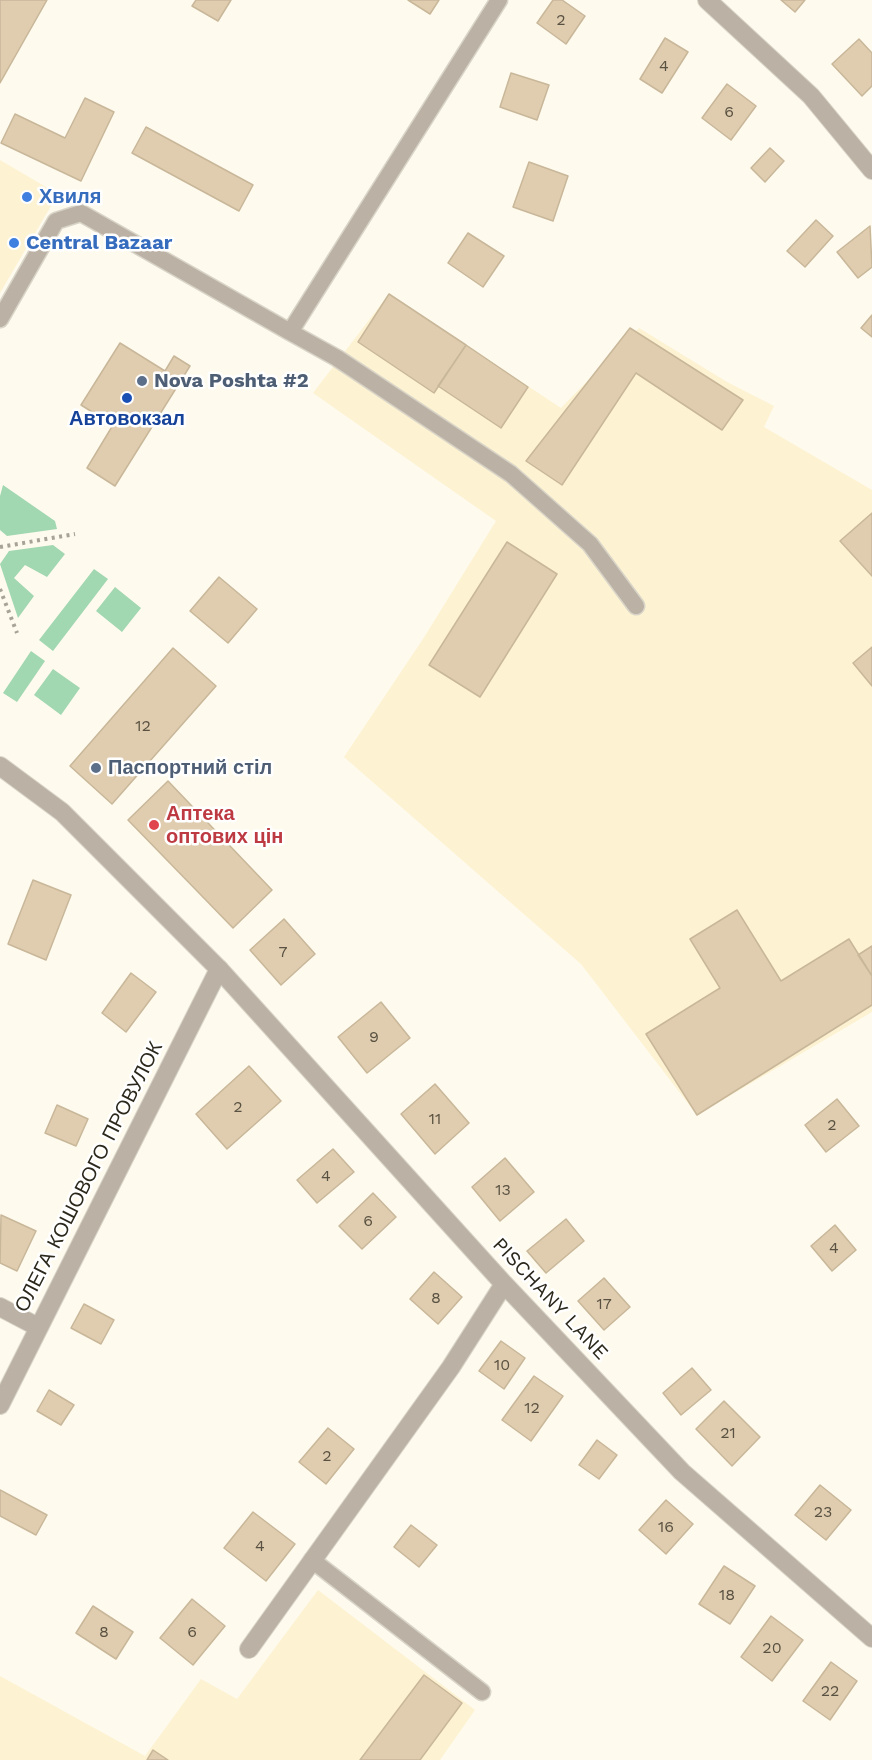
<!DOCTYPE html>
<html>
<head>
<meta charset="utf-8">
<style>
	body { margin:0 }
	canvas { display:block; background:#fefaed }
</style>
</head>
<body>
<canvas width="872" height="1760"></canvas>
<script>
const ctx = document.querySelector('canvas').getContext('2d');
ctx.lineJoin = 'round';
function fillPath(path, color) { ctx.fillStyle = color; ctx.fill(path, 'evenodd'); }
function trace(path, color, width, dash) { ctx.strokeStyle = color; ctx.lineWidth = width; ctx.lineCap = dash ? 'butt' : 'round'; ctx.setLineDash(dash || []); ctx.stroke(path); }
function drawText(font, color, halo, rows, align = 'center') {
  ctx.font = font + ' "Work Sans",sans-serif'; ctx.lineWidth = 5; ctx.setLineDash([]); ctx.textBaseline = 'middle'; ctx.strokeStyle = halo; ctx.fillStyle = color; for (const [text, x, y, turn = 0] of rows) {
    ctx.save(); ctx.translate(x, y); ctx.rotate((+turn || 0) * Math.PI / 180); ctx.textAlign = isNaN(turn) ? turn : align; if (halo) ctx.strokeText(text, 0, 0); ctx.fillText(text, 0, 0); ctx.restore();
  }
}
fillPath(new Path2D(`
	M0,160L58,194L0,293Z
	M389,294L561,408L639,328L727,382L774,406L764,427L872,490V1012L697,1115L581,964L344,757L423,639L496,521L313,393Z
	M318,1590L475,1710L440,1760H0V1676L145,1756L201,1679L237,1699Z`), '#fdf2d2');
fillPath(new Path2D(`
	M3,485L55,521L57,529L7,536L0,530V496Z
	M53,545L65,554L47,577L25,565L14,578L34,596L18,618L0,564L9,551Z
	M94,569L108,579L53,651L39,640Z
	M115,587L141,608L122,632L96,611Z
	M31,651L45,661L17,702L3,693Z
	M53,669L80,688L61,715L34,695Z`), '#a1d7b1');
const building = new Path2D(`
	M0,0H47L0,83Z
	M196,0H231L218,21L192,6Z
	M408,0H439L430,14Z
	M553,0H562L585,16L566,44L537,23Z
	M781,0H805L795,12Z
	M665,38L688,52L662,93L640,79Z
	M859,39L872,53V86L862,96L832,64Z
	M511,73L549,85L537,120L500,107Z
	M727,84L756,106L731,140L702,118Z
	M85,98L114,112L81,181L1,143L15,114L65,138Z
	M146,127L253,185L239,211L132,153Z
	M770,148L784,161L765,182L751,168Z
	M529,162L568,176L553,221L513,207Z
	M816,220L833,236L805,267L787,251Z
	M870,226L872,267L858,278L837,252Z
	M468,233L504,256L483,287L448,263Z
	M389,294L466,345L434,393L358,342Z
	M872,315V337L861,328Z
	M630,328L743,400L722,430L636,373L562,485L526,461Z
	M120,343L165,371L174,356L190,366L115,486L87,468L113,425L81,405Z
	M466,345L528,387L501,428L438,386Z
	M872,513V576L840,541Z
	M507,542L557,574L480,697L429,665Z
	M219,577L257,609L228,643L190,611Z
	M872,647V686L853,663Z
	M173,648L216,686L112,804L70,766Z
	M168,781L272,890L233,928L128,820Z
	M33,880L71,895L46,960L8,944Z
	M737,910L781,981L849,939L872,976V1005L697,1115L646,1034L720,988L690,939Z
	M284,919L315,954L281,985L250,950Z
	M872,946V976L858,955Z
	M131,973L156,992L126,1032L102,1013Z
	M381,1002L410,1038L367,1073L338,1037Z
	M249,1066L281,1101L227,1149L196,1114Z
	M435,1084L469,1123L435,1154L401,1114Z
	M837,1099L859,1126L826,1152L805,1125Z
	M57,1105L88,1119L76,1146L45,1133Z
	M333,1149L354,1172L317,1203L297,1180Z
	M505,1158L534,1192L500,1221L472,1187Z
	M373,1193L396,1217L362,1249L339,1226Z
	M1,1215L36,1231L17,1271L0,1263Z
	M566,1219L584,1241L546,1273L527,1251Z
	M835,1225L856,1250L832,1271L811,1246Z
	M434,1272L462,1297L438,1324L410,1299Z
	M604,1278L630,1307L604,1330L578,1301Z
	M84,1304L114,1320L101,1344L71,1328Z
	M501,1341L525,1358L504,1389L479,1371Z
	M692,1368L711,1390L681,1415L663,1393Z
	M534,1376L563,1396L531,1441L502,1420Z
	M49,1390L74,1405L61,1425L37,1411Z
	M724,1401L760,1437L732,1466L696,1429Z
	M328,1428L354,1449L326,1484L299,1462Z
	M597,1440L617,1455L599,1479L579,1465Z
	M820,1485L851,1510L826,1540L795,1515Z
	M0,1490L47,1515L36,1535L0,1516Z
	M666,1500L693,1524L666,1554L639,1530Z
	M253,1512L295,1544L266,1581L224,1548Z
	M411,1525L437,1545L419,1567L394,1547Z
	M724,1566L755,1586L730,1624L699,1604Z
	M192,1599L225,1626L193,1665L160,1638Z
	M93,1606L133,1632L116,1659L76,1633Z
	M771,1616L803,1640L772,1681L741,1657Z
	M831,1662L857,1681L830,1720L803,1701Z
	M424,1675L462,1703L420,1760H360Z
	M153,1750L168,1760H147Z`);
fillPath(building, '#e0cdb0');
trace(building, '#c9b79a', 1.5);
const service = new Path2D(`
	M0,319L56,221L81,213L290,332L499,0
	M290,332L337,358L511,474L590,544L636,606
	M312,1560L482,1692`);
const minor = new Path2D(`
	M707,0L811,96L872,170
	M219,969L504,1284L682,1472L872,1638
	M0,1307L38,1327
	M249,1649L451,1367L504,1284`);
const tertiary = new Path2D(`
	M0,766L62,812L219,969L0,1405`);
trace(service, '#d8d4c7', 19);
trace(minor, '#d8d4c7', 20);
trace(tertiary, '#d8d4c7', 20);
trace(new Path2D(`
	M0,547L75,534
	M0,589L17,633`), '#a7a397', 4, [3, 4.5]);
trace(service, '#bbb1a5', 16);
trace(minor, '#bbb1a5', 18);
trace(tertiary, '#bbb1a5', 18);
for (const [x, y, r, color] of [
	[27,197,6,"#3f7fe0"],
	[14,243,6,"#3f7fe0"],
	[142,381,6,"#5c6f8a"],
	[127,398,6,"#1a4fb4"],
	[96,768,6,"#5c6f8a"],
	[154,825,6,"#e0444e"]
]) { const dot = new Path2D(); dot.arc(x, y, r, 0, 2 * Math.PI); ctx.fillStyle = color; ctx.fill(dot); trace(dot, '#fff', 2); }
drawText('16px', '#595141', null, [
	["2",561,20],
	["4",664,66],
	["6",729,112],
	["12",143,726],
	["7",283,952],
	["9",374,1037],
	["2",238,1107],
	["11",435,1119],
	["2",832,1125],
	["4",326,1176],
	["13",503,1190],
	["6",368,1221],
	["4",834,1248],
	["8",436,1298],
	["17",604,1304],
	["10",502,1365],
	["12",532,1408],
	["21",728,1433],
	["2",327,1456],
	["23",823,1512],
	["16",666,1527],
	["4",260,1546],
	["18",727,1595],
	["8",104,1632],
	["6",192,1632],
	["20",772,1648],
	["22",830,1691]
]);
drawText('bold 20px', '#366cbe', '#fff', [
	["Хвиля",39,197],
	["Central Bazaar",26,243]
], 'left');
drawText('bold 20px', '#4e5e75', '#fff', [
	["Nova Poshta #2",154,381],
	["Паспортний стіл",108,768]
], 'left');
drawText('bold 20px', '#164399', '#fff', [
	["Автовокзал",127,419]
]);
drawText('bold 20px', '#be3a42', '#fff', [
	["Аптека",166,814],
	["оптових цін",166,837]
], 'left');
drawText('20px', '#2c281c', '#fff', [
	["ОЛЕГА КОШОВОГО ПРОВУЛОК",89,1177,-63],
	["PISCHANY LANE",550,1299,47]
]);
</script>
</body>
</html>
